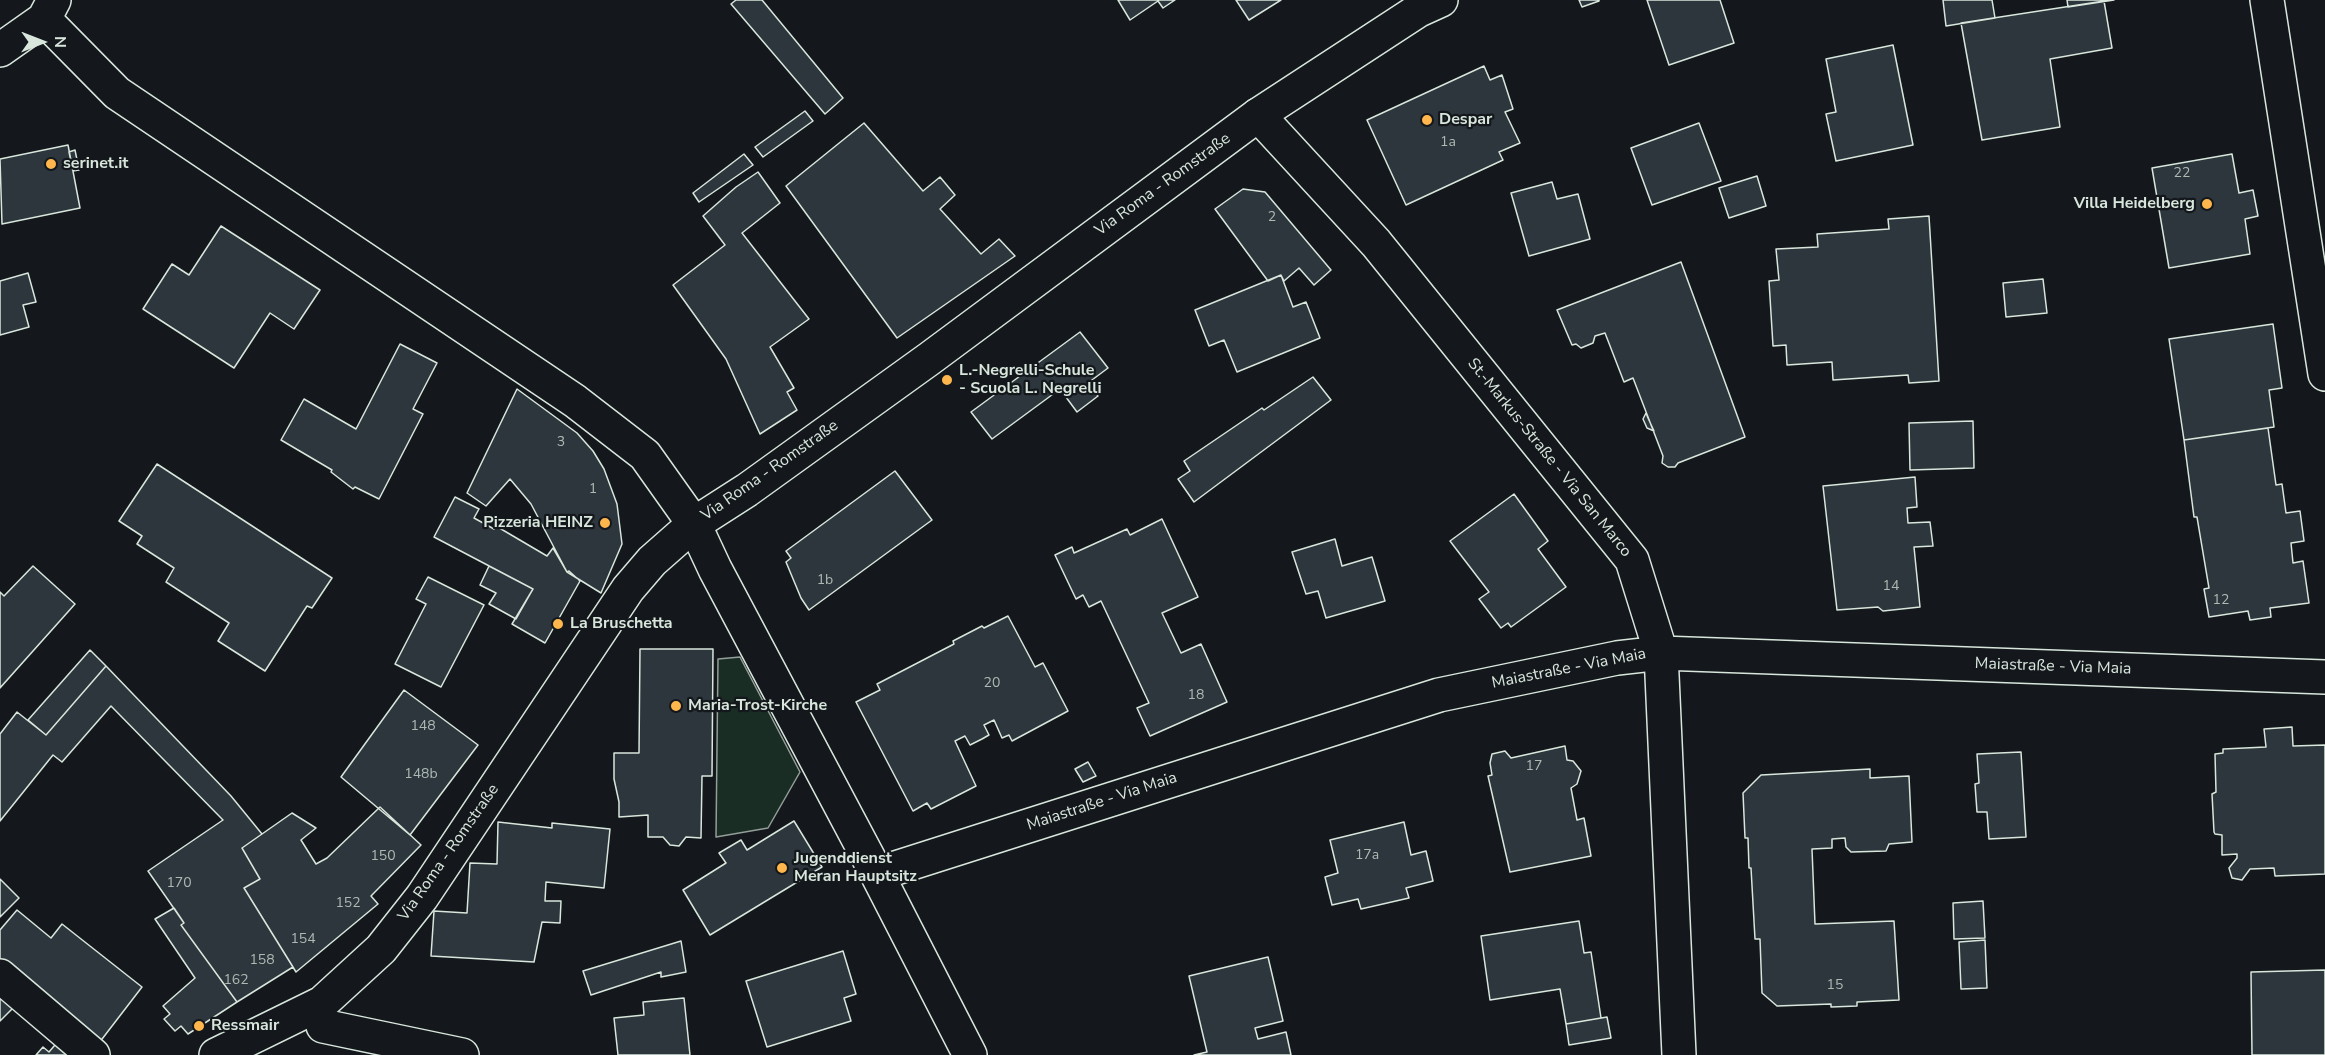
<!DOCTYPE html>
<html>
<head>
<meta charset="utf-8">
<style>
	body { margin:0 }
	#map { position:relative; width:2325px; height:1055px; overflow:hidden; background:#14181c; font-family:"Nunito Sans",sans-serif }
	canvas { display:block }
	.north { position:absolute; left:12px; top:12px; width:60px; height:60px; -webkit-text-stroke:4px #14181c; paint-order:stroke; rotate:90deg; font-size:16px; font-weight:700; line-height:24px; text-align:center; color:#d8e6dc }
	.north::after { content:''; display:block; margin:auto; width:21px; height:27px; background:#d8e6dc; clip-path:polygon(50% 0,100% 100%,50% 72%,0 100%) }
</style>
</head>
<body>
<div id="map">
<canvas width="2325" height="1055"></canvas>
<div class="north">N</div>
</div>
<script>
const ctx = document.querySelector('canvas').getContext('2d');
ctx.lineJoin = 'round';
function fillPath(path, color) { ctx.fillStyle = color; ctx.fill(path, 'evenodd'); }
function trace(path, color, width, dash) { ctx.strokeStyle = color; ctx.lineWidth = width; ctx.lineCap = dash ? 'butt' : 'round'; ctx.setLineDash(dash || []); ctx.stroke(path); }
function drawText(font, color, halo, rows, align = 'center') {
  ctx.font = font + ' "Nunito Sans",sans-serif'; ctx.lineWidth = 4.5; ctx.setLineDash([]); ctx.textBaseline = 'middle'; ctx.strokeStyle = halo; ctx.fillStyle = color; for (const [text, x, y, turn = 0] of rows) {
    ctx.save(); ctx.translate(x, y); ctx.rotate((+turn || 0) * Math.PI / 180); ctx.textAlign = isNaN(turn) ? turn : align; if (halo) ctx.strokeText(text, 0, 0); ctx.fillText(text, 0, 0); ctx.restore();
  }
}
const green = new Path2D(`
	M740,657L800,772L768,828L716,837L718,659Z`);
fillPath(green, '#1a2d24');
trace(green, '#939e99', 1.5);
const building = new Path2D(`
	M736,0H762L843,98L825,114L731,4Z
	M1118,0H1175L1163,8L1158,1L1130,20Z
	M1236,0H1281L1249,20Z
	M1579,0H1599V1L1582,7Z
	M1647,0H1720L1734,43L1669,65Z
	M1943,0H1992L1995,18L1946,26Z
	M2067,0H2114L2068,7Z
	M2104,1L2112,48L2050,59L2060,127L1982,140L1961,23Z
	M1893,45L1913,145L1836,161L1826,114L1836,112L1826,59Z
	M1484,66L1490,80L1502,75L1513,109L1505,112L1520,143L1499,152L1503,160L1406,205L1367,120Z
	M805,111L813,121L763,157L755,147Z
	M864,123L923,191L940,177L955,195L940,209L981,254L999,239L1015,256L897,338L786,186Z
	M1699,123L1721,181L1652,205L1631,148Z
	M68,145L80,208L2,224L0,159Z
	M75,150L79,170L73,171L69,152Z
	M744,154L753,165L699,202L693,193Z
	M2232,154L2239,193L2253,190L2258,216L2245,219L2250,254L2169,268L2152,168Z
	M758,172L780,203L742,233L809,319L770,347L794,388L787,392L797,410L760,434L726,359L673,285L725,245L703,216L736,187Z
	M1757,176L1766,206L1729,218L1719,188Z
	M1552,182L1557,199L1578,194L1590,239L1529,256L1511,193Z
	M1243,189L1265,192L1331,270L1314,285L1299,268L1284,281L1281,275L1268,281L1215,209Z
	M1929,216L1939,381L1909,383L1908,375L1833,380L1832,362L1787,365L1786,345L1773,346L1769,281L1779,280L1776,249L1818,247L1817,234L1889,229L1888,219Z
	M221,226L320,290L294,329L270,313L234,368L143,309L172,264L189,275Z
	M1681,262L1745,437L1678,463L1675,467H1668L1662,463L1663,456L1633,378L1624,382L1605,333L1595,336L1593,343L1581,348L1576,344L1572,345L1557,310Z
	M28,273L36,302L23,305L29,327L0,335V281Z
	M1281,275L1293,307L1306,302L1320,338L1237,372L1224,340L1209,346L1195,310Z
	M2043,279L2047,313L2006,317L2003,283Z
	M2273,324L2282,388L2269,390L2274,427L2184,440L2169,339Z
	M1080,332L1108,368L1088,383L1098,396L1077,412L1060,389L992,439L971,412Z
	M400,344L437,363L413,409L423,414L379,499L355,487L353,489L331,472L332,470L281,440L304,399L356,429Z
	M1313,377L1331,400L1194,502L1178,479L1190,471L1184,461L1262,408L1264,410Z
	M517,389L577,433L593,451L604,469L617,504L622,544L601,593L567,572L531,504L510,479L486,506L467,493Z
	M1646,413L1648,418L1654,431L1647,428L1643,419Z
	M1973,421L1974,468L1910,470L1909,423Z
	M2268,428L2276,485L2282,484L2286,513L2300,511L2304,541L2291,543L2293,563L2303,561L2309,603L2270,608L2271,617L2250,620L2248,611L2209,617L2204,589L2209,588L2197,517H2194L2184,440Z
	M157,464L332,578L312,608L307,606L265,671L218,641L229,623L166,582L174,568L137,544L142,536L119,521Z
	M895,471L932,520L809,610L801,598L786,562L791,558L786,551Z
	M1915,477L1917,507L1907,508L1908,523L1930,522L1933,546L1914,547L1920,607L1883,611L1878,607L1837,610L1823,486Z
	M1514,494L1548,541L1538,549L1566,587L1511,627L1508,623L1501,628L1479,599L1489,592L1450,541Z
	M455,497L479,509L474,518L494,529L496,526L547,556L553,548L567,572L569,571L580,581L545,643L512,624L533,589L434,537Z
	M1162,519L1198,597L1162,613L1181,653L1201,644L1227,702L1150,736L1137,708L1149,703L1101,601L1089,607L1083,595L1076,599L1055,555L1072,547L1074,553L1127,529L1130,535Z
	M1335,539L1342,566L1372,557L1385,601L1326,618L1318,591L1306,594L1292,552Z
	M33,566L75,604L0,688V592L4,596Z
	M489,566L533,589L516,619L489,604L496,593L480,585Z
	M428,577L484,605L441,687L395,664L426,604L416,599Z
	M1008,616L1035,667L1043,663L1068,711L1012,741L1009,735L1002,738L994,720L984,725L989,735L982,739L970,745L965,736L955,741L976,786L931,809L927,803L913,811L856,702L880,690L877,684L954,644L953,641L982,626L984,628Z
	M640,649H713L712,776H702L701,838L686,837L679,846L670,845L663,837H648V815L619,817V802L614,779V753H639Z
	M90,650L106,666L46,735L28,720Z
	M106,666L231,796L262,834L242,848L260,879L244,888L293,967L237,1002L181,925L184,923L148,871L223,820L111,706L62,762L53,755L0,821V734L17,712L46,735Z
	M404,690L478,745L410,835L341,777Z
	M2292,727L2293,746L2325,745V874L2275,876L2274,868L2250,869L2242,880L2232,878L2229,868L2237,858V854L2222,855V835L2215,834L2214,832L2212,794L2216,792L2215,754L2223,753V749L2266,747L2264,729Z
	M1565,746L1567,760L1573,761L1581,771L1577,784L1571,788L1577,820L1584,818L1591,856L1510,872L1488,776L1492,775L1490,763L1492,754L1505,751L1511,758Z
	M2021,752L2026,837L1989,839L1987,812H1977L1975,784L1979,783L1977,754Z
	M1088,762L1096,776L1083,782L1075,769Z
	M1870,769V778L1909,776L1912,842L1889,844L1886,851L1851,852L1846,847L1845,838L1832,839V848L1812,849L1815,924L1894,921L1899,1000L1857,1002V1006L1831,1007V1004L1777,1006L1762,993L1760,939H1755L1751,868H1749L1748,838H1745L1743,793L1761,775Z
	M380,807L421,845L371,896L378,904L296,972L244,888L260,879L242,848L292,813L316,828L301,840L316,864L327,858Z
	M794,821L822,867L710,935L683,890L726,863L719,853L741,840L747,850Z
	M498,822L552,828V823L610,829L604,888L546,882L545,901H561L560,923L542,922L534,962L431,956L434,911L467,913L470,863L497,864Z
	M1404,822L1411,855L1426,851L1433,881L1406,888L1409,898L1361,909L1358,899L1332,905L1325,877L1338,873L1330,840Z
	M0,879L19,898L0,917Z
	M1983,901L1985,938L1954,939L1953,903Z
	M174,908L184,923L181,925L237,1002L188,1034L181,1026L175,1031L164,1019L170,1014L163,1006L195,978L155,919Z
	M17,910L51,938L62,924L142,987L99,1043L0,961V930Z
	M1579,921L1584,953L1591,952L1601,1018L1566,1024L1560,989L1490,1000L1481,936Z
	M1985,940L1987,988L1961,989L1959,942Z
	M681,941L686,972L661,977V972L591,995L583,971Z
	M843,951L856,994L844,998L851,1021L767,1047L746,981Z
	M1268,957L1283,1021L1255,1028L1258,1039L1286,1032L1291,1055H1194L1207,1052L1189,976Z
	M2325,970V1055H2252L2251,972Z
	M0,989L16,1005L0,1021Z
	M684,998L690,1055H618L614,1018L644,1015L643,1002Z
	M1607,1017L1611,1038L1569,1045L1566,1024Z
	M60,1039L77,1055H36L43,1047L49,1052Z`);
fillPath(building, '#2c363c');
trace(building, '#d8e6dc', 1.5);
const minor = new Path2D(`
	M2267,0L2325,374
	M44,19L117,93L575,401L645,455L694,524L715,569L877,874L970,1055
	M1258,115L1376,243L1632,560L1661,653L1679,1055
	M877,874L1439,695L1617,658L1661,653L2325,677
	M0,976L93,1055
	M323,1026L462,1055`);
const tertiary = new Path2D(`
	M0,50L44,19L54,0
	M216,1055L322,1003L381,949L422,897L628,589L652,561L694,524L747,490L929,359L1258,115L1419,10L1441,0`);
trace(minor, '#d8e6dc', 36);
trace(tertiary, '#d8e6dc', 36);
trace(minor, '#14181c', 33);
trace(tertiary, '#14181c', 33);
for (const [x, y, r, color] of [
	[1427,120,6,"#ffb74d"],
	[51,164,6,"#ffb74d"],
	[2207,204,6,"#ffb74d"],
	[947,380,6,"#ffb74d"],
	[605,523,6,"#ffb74d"],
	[558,624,6,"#ffb74d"],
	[676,706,6,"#ffb74d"],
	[782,868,6,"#ffb74d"],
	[199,1026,6,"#ffb74d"]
]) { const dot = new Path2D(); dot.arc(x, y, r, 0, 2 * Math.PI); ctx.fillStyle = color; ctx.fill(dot); trace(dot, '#14181c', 2); }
drawText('14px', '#adbab4', null, [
	["1a",1448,143],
	["22",2182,174],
	["2",1272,218],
	["3",561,443],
	["1",593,490],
	["1b",825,581],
	["14",1891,587],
	["12",2221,601],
	["20",992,684],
	["18",1196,696],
	["148",423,727],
	["17",1534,767],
	["148b",421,775],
	["17a",1367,856],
	["150",383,857],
	["170",179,884],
	["152",348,904],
	["154",303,940],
	["158",262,961],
	["162",236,981],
	["15",1835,986]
]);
drawText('bold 16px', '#d8e6dc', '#14181c', [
	["Despar",1439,120],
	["serinet.it",63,164],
	["Villa Heidelberg",2195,204,"right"],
	["L.-Negrelli-Schule",959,371],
	["- Scuola L. Negrelli",959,389],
	["Pizzeria HEINZ",593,523,"right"],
	["La Bruschetta",570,624],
	["Maria-Trost-Kirche",688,706],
	["Jugenddienst",794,859],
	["Meran Hauptsitz",794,877],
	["Ressmair",211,1026]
], 'left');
drawText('16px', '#d8e6dc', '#14181c', [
	["Via Roma - Romstraße",1163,185,-36],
	["St.-Markus-Straße - Via San Marco",1549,458,51],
	["Via Roma - Romstraße",770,471,-35],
	["Maiastraße - Via Maia",2053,667,2],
	["Maiastraße - Via Maia",1569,669,-11],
	["Maiastraße - Via Maia",1102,802,-18],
	["Via Roma - Romstraße",449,853,-55]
]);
</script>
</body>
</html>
